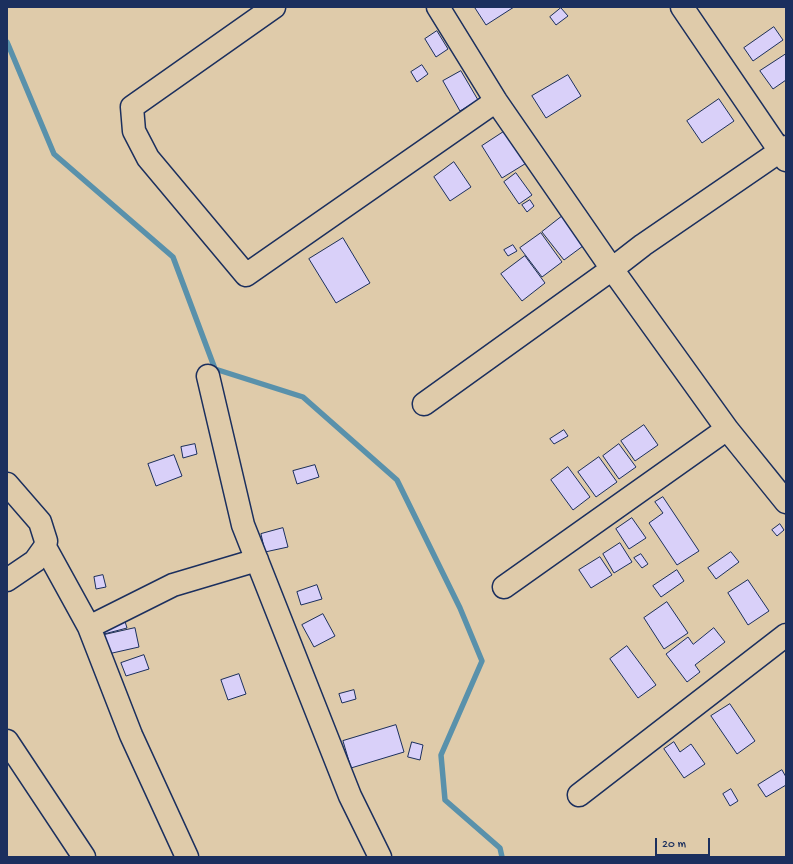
<!DOCTYPE html>
<html>
<head>
<meta charset="utf-8">
<style>
	body { margin:0 }
	#map { position:relative; width:793px; height:864px; overflow:hidden; background:#dfcbaa; font-family:"Gochi Hand",sans-serif }
	canvas { display:block }
	.frame { position:absolute; inset:0; border:8px solid #1b2f5e; pointer-events:none }
	.scale { position:absolute; left:655px; top:838px; width:55px; height:18px; box-sizing:border-box; border:2px solid #1b2f5e; border-top:0; padding-left:5px; font-size:12px; line-height:14px; white-space:nowrap; color:#1b2f5e; -webkit-text-stroke:3px #dfcbaa; paint-order:stroke }
</style>
</head>
<body>
<div id="map">
<canvas width="793" height="864"></canvas>
<div class="frame"></div>
<div class="scale">20 m</div>
</div>
<script>
const ctx = document.querySelector('canvas').getContext('2d');
ctx.lineJoin = 'round';
function trace(path, color, width, dash) { ctx.strokeStyle = color; ctx.lineWidth = width; ctx.lineCap = dash ? 'butt' : 'round'; ctx.setLineDash(dash || []); ctx.stroke(path); }
function fillPath(path, color) { ctx.fillStyle = color; ctx.fill(path, 'evenodd'); }
trace(new Path2D(`
	M7,42L54,154L173,257L215,369L303,397L397,480L460,608L482,661L441,755L445,800L500,848L502,857`), '#5991ab', 5.5);
const building = new Path2D(`
	M476,7H514L486,25L475,8Z
	M561,8L568,16L556,25L550,17Z
	M774,27L783,40L753,61L744,48Z
	M437,31L448,49L436,57L425,39Z
	M786,54V80L773,89L760,71Z
	M422,65L428,74L417,82L411,72Z
	M461,71L478,100L460,111L443,81Z
	M568,75L581,96L546,118L532,96Z
	M719,99L734,121L702,143L687,121Z
	M508,129L528,162L502,178L482,146Z
	M454,162L471,187L450,201L434,177Z
	M516,173L532,195L519,204L504,182Z
	M530,200L534,206L527,212L522,205Z
	M565,214L587,243L564,260L542,232Z
	M541,233L562,262L542,277L520,248Z
	M343,238L370,283L336,303L309,259Z
	M513,245L517,251L508,256L504,250Z
	M525,256L545,283L522,301L501,274Z
	M644,425L658,445L635,461L621,441Z
	M564,430L568,436L554,444L550,439Z
	M195,444L197,454L183,458L181,447Z
	M619,444L636,467L619,479L603,456Z
	M174,455L182,476L156,486L148,464Z
	M599,457L617,482L596,497L578,472Z
	M315,465L319,477L297,484L293,471Z
	M568,467L590,497L573,510L551,480Z
	M663,497L699,551L677,565L649,523L663,513L655,502Z
	M632,518L646,538L629,549L616,529Z
	M780,524L784,530L777,536L772,530Z
	M283,528L288,547L265,552L261,534Z
	M620,543L632,562L614,573L603,554Z
	M731,552L739,562L716,579L708,568Z
	M641,554L648,564L642,568L634,558Z
	M600,557L612,575L591,588L579,570Z
	M677,570L684,581L661,597L653,586Z
	M103,575L106,587L96,589L94,577Z
	M748,580L769,611L748,625L728,593Z
	M317,585L322,599L301,605L297,592Z
	M667,602L688,633L664,649L644,618Z
	M323,614L335,636L314,647L302,625Z
	M124,618L127,628L104,634L101,623Z
	M135,628L139,647L108,654L104,635Z
	M714,628L725,642L695,665L700,672L687,682L666,654L688,637L693,644Z
	M627,646L656,685L638,698L610,659Z
	M144,655L149,669L126,676L121,663Z
	M239,674L246,694L228,700L221,680Z
	M354,690L356,699L342,703L339,694Z
	M730,704L755,741L737,754L711,716Z
	M396,725L404,752L351,768L343,741Z
	M412,742L423,745L420,760L408,757Z
	M674,742L680,752L691,744L705,764L684,778L664,749Z
	M782,770L786,777V785L766,797L758,785Z
	M731,789L738,801L730,806L723,794Z`);
fillPath(building, '#d9d0f9');
trace(building, '#1b2f5e', 1);
const minor = new Path2D(`
	M274,7L132,107L134,131L148,158L246,275L496,101
	M438,7L496,101L612,269L727,429L786,502
	M682,7L786,160
	M208,376L243,525L350,796L380,857
	M424,404L612,269L643,245L786,147
	M7,484L40,522L46,541L45,547L35,561L7,580
	M45,547L89,627L131,735L187,857
	M504,587L727,429
	M89,627L173,585L257,560
	M7,741L84,857
	M579,795L786,635`);
trace(minor, '#1b2f5e', 25);
trace(minor, '#dfcbaa', 22);
</script>
</body>
</html>
